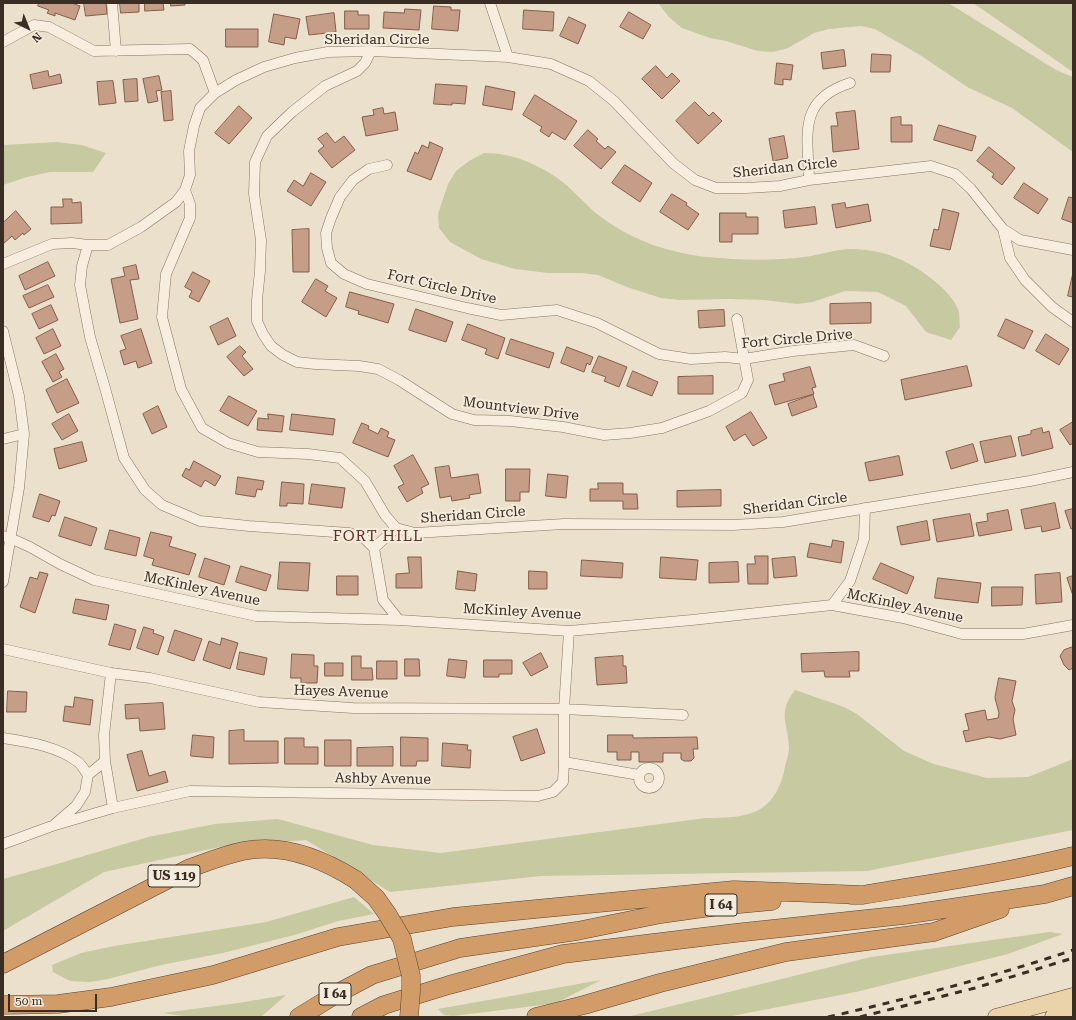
<!DOCTYPE html>
<html>
<head>
<meta charset="utf-8">
<style>
	body { margin:0 }
	#map { position:relative; width:1076px; height:1020px; overflow:hidden; background:#ebe0cc; font-family:"Roboto Serif",serif }
	canvas { display:block }
	.frame { position:absolute; inset:0; border:4px solid #3a2d23; pointer-events:none }
	.north { position:absolute; left:8px; top:8px; width:40px; height:40px; -webkit-text-stroke:3px #f3ebdb; paint-order:stroke; rotate:137deg; font-size:11px; font-weight:700; line-height:16px; text-align:center; color:#3a2d23 }
	.north::after { content:''; display:block; margin:auto; width:14px; height:18px; background:#3a2d23; clip-path:polygon(50% 0,100% 100%,50% 72%,0 100%) }
	.scale { position:absolute; left:8px; top:994px; width:89px; height:18px; box-sizing:border-box; border:2px solid #3a2d23; border-top:0; padding-left:5px; font-size:12px; line-height:14px; white-space:nowrap; color:#3a2d23; -webkit-text-stroke:3px #f3ebdb; paint-order:stroke }
</style>
</head>
<body>
<div id="map">
<canvas width="1076" height="1020"></canvas>
<div class="frame"></div>
<div class="north">N</div>
<div class="scale">50 m</div>
</div>
<script>
const ctx = document.querySelector('canvas').getContext('2d');
ctx.lineJoin = 'round';
function fillPath(path, color) { ctx.fillStyle = color; ctx.fill(path, 'evenodd'); }
function trace(path, color, width, dash) { ctx.strokeStyle = color; ctx.lineWidth = width; ctx.lineCap = dash ? 'butt' : 'round'; ctx.setLineDash(dash || []); ctx.stroke(path); }
function drawText(font, color, halo, rows, align = 'center') {
  ctx.font = font + ' "Roboto Serif",serif'; ctx.lineWidth = 4; ctx.setLineDash([]); ctx.textBaseline = 'middle'; ctx.strokeStyle = halo; ctx.fillStyle = color; for (const [text, x, y, turn = 0] of rows) {
    ctx.save(); ctx.translate(x, y); ctx.rotate((+turn || 0) * Math.PI / 180); ctx.textAlign = isNaN(turn) ? turn : align; if (halo) ctx.strokeText(text, 0, 0); ctx.fillText(text, 0, 0); ctx.restore();
  }
}
fillPath(new Path2D(`
	M658,3H956L950,4L1056,70L1073,77V152L1012,108L969,88L920,55L875,29L861,26L829,29L814,33L788,48L773,52L758,51L726,41L710,38L682,28L669,17Z
	M973,3H1073V72Z
	M57,142L82,145L106,153L93,172H50L27,177L3,185V145Z
	M484,153C512,153 538,164 560,180C575,191 586,206 601,217C632,240 669,253 707,257C739,260 772,261 804,257C821,255 838,248 855,249C887,251 907,260 932,279C943,288 952,296 958,309C960,314 959,321 960,327L951,340L926,332L906,306L878,292L845,291L813,302L797,304L764,300L729,299L679,300L661,298L627,287L598,275L582,273H548L515,269L481,259L450,242L439,228L438,214L448,184L456,171L469,161Z
	M795,690L844,707L857,714L904,751L934,764L987,778L1028,777L1073,759V830L867,871L541,876L390,892L306,840L220,847L104,872L3,931V879L50,866L148,837L215,824L278,819L373,845L441,853L706,818C745,818 773,816 784,772C785,764 789,755 789,748C788,722 777,713 795,690Z
	M354,897L374,914L338,921L298,934L223,953L161,965L108,979L90,982L70,981L53,972L52,965L81,953L114,946L266,922Z
	M1050,932L1063,934L1008,954L856,992L727,1017H627L871,957Z
	M601,980L558,1002L550,1004L453,1016L444,1015L438,1009Z
	M286,995L261,1017H190L163,1013L238,1003Z`), '#c7c9a1');
const building = new Path2D(`
	M39,3H72L80,6L75,20L55,13V16L47,13L49,10L38,6Z
	M84,3H106L107,14L86,16Z
	M120,3H139V12L121,13Z
	M145,3H163L164,10L145,11Z
	M171,3H185V5L171,6Z
	M434,6L451,7V10H460L458,31L432,29Z
	M405,9L421,10L419,30L383,28L384,12L404,13Z
	M524,10L554,12L553,31L523,29Z
	M345,11H358V15H369V29H345Z
	M629,12L651,25L643,39L620,27Z
	M334,13L336,32L309,35L306,17Z
	M274,14L300,19L296,39L285,37L284,45L269,42Z
	M569,17L586,25L578,44L560,36Z
	M226,29H258V47H226Z
	M844,50L846,66L823,69L821,53Z
	M872,54L891,55L890,72H871Z
	M777,63L793,65L791,80L783,79V85L775,84Z
	M656,66L667,78L672,73L680,81L662,99L642,79Z
	M48,71L49,77L60,74L62,83L33,89L30,75Z
	M159,76L162,90L156,91L158,101L148,103L143,79Z
	M137,79L138,101L125,102L123,80Z
	M113,81L116,103L99,105L97,82Z
	M436,84L467,86L465,104L452,103V105L434,104Z
	M486,86L515,92L512,110L483,105Z
	M171,91L173,120L164,121L161,92Z
	M535,95L577,121L565,140L552,132L549,137L540,131L542,127L523,115Z
	M695,102L709,116L713,112L722,121L698,144L676,121Z
	M239,106L252,118L229,144L215,133Z
	M383,108L384,114L395,112L398,130L366,136L362,117L374,115L373,110Z
	M855,111L859,149L833,152L831,126H838L836,113Z
	M901,117V125H912V142H891V118Z
	M939,125L976,136L972,151L934,140Z
	M588,130L598,139L596,141L605,149L608,146L616,152L601,169L574,146Z
	M327,133L335,143L344,136L355,150L332,168L318,151L324,146L318,139Z
	M784,136L788,158L773,161L769,139Z
	M430,142L443,148L431,180L407,171L415,152L418,154L422,145L428,148Z
	M989,147L1015,168L1002,185L992,177L994,174L977,161Z
	M625,165L652,183L640,202L612,183Z
	M311,173L326,182L311,206L287,191L294,180L303,186Z
	M1024,183L1048,199L1038,214L1014,198Z
	M672,194L687,203L686,205L699,214L688,230L660,212Z
	M1069,197L1073,198V223L1062,219Z
	M63,199H72V203L81,202L82,223L51,224V207H63Z
	M845,203L846,208L868,204L871,221L836,228L832,205Z
	M815,207L817,224L785,228L783,211Z
	M943,209L959,213L950,250L930,246L934,229L938,230Z
	M16,211L31,229L24,235L23,233L15,240L12,236L3,244V223Z
	M720,213H746V217H758V234H732V242H720Z
	M309,229V272H293L292,230Z
	M48,262L55,276L25,290L19,276Z
	M136,265L139,279L130,280L138,319L120,323L111,279L125,276L123,268Z
	M193,272L210,281L199,302L189,297L192,291L185,287Z
	M1073,273V297L1068,296Z
	M316,279L328,286L325,291L337,298L326,317L302,302Z
	M48,285L54,297L29,308L23,296Z
	M350,292L394,304L388,323L358,314L359,311L346,307Z
	M871,303V323L830,324V304Z
	M51,305L58,320L39,329L32,314Z
	M416,309L453,322L446,342L409,330Z
	M724,310L725,326L699,328L698,311Z
	M228,318L236,336L218,345L210,327Z
	M1006,319L1033,331L1024,349L998,336Z
	M468,324L505,338L498,359L485,354L487,349L462,340Z
	M53,329L61,346L44,354L36,338Z
	M141,329L152,363L138,368L136,361L124,365L120,351L126,349L121,336Z
	M1046,334L1069,349L1059,365L1036,351Z
	M511,339L554,353L549,368L506,354Z
	M240,346L246,352L242,356L253,369L244,376L227,357Z
	M567,347L593,357L590,365L587,363L584,372L561,363Z
	M56,354L64,369L59,372L62,377L53,382L42,362Z
	M599,356L627,367L619,387L604,381L606,377L592,372Z
	M967,366L972,386L905,400L901,380Z
	M810,367L816,387L812,388L814,394L775,405L769,385L785,381L783,374Z
	M633,371L658,382L652,396L627,386Z
	M713,376V394H678V377Z
	M67,379L79,403L57,413L46,390Z
	M813,395L817,407L792,416L788,404Z
	M229,396L257,411L248,426L220,411Z
	M158,406L167,427L152,434L143,414Z
	M751,412L767,438L753,446L745,434L734,441L726,427Z
	M69,414L78,431L62,440L52,424Z
	M268,414L284,416L282,432L257,430L258,418L268,419Z
	M292,414L335,419L333,435L290,430Z
	M1073,422V443L1070,445L1060,430Z
	M362,423L369,426L368,429L378,434L381,428L389,432L387,437L395,440L388,457L353,443Z
	M1042,428L1043,433L1049,431L1053,448L1022,456L1018,437L1031,434V431Z
	M1011,436L1016,456L985,463L980,442Z
	M82,442L87,461L59,469L54,449Z
	M973,444L978,461L951,469L946,452Z
	M413,455L429,484L421,488L423,493L407,502L398,487L404,484L394,466Z
	M899,456L903,475L869,481L865,463Z
	M194,461L221,476L215,486L205,480L201,487L182,476L186,468L189,470Z
	M449,466L451,478L478,474L481,493L469,495L470,498L452,501L451,496L440,498L435,468Z
	M506,469H530L529,492H520V501H506Z
	M548,474L568,476L566,498L546,496Z
	M238,477L264,481L262,490L257,489L255,497L236,494Z
	M282,482L304,484L303,504L287,503V506H280Z
	M598,483H623V494H637L638,509H623V501H590V489H598Z
	M312,484L345,488L342,508L309,504Z
	M721,490V506L677,507V491Z
	M40,494L60,501L55,516L52,515L49,522L33,517Z
	M1055,503L1060,528L1042,532L1041,526L1025,529L1021,510Z
	M1073,509V528L1071,529L1065,511Z
	M1008,510L1012,530L979,536L976,523L988,521L987,514Z
	M970,514L974,536L937,542L933,520Z
	M65,517L97,528L91,546L59,536Z
	M927,521L930,540L901,545L897,527Z
	M110,530L140,538L136,556L105,549Z
	M151,532L172,537L169,546L196,554L189,575L152,565L154,559L144,556Z
	M833,540L844,542L841,563L807,557L810,543L831,547Z
	M755,556H768V584H748L747,564H755Z
	M408,557H421L422,588H396V574L409,573Z
	M661,557L698,560L696,580L660,578Z
	M795,557L797,576L774,578L772,559Z
	M205,558L230,566L224,585L199,577Z
	M582,560L623,563L622,578L581,576Z
	M280,562L310,563L308,591L278,589Z
	M738,562L739,582L709,583V563Z
	M881,563L914,577L907,594L873,579Z
	M241,566L271,575L266,591L236,582Z
	M458,571L477,574L475,591L456,589Z
	M529,571L547,572V589H529Z
	M40,572L48,574L35,613L20,607L30,577L37,579Z
	M1060,573L1062,602L1036,604L1035,575Z
	M337,576H358V595H337Z
	M1073,576V596L1067,578Z
	M938,578L981,583L978,603L935,598Z
	M992,587H1023L1022,605L992,606Z
	M76,599L109,605L106,620L73,613Z
	M115,624L136,630L130,650L109,645Z
	M144,627L154,630L153,633L164,637L158,655L137,648Z
	M175,630L202,639L194,661L168,652Z
	M222,638L238,643L230,669L203,660L209,641L220,645Z
	M1073,647V668L1069,670L1064,665L1060,656L1064,650Z
	M240,652L267,658L264,675L237,669Z
	M859,652V671H849L850,677H825L824,671L802,672L801,654Z
	M541,653L548,667L531,676L523,663Z
	M292,654L314,655V666H318L317,683H301V678H291Z
	M352,656H361V668H372L373,680H352Z
	M623,656V666H626L627,683L597,685L595,658Z
	M405,659H419L420,676H405Z
	M449,659L467,661L465,678L447,676Z
	M484,660H512V674H499V677H484Z
	M377,661H397V679H377Z
	M325,663H343V676H325Z
	M999,678L1016,681L1012,701L1015,710L1013,719L1016,735L1000,739L989,737L966,742L963,731L969,730L965,714L985,710L987,720L998,718L999,713L995,698Z
	M8,691L27,692L26,712H7Z
	M75,697L93,700L90,725L63,721L65,706L73,707Z
	M163,703L165,729L140,731L139,718L126,719L125,705Z
	M537,729L545,753L521,761L513,737Z
	M244,730V741H278V763L229,764V731Z
	M193,735L214,737L213,758L191,756Z
	M608,735H633V738L697,737L698,749H693L694,758L691,761H684L681,759V753H663V762H639V752H631V760H617V752H608Z
	M401,737L428,738V761H417L416,766H401Z
	M285,738H304V747H318V764H285Z
	M325,740H351V766H325Z
	M443,743L468,745L467,750H471L470,768L442,766Z
	M393,747V766H357V748Z
	M142,751L149,776L165,771L168,782L137,791L127,755Z`);
fillPath(building, '#c69d86');
trace(building, '#845d49', 1);
const minor = new Path2D(`
	M112,3L116,51
	M490,3L508,57
	M3,42L34,25L49,27L94,51L190,49L203,60L215,93
	M371,51L365,63L357,71L325,86L292,112L267,136L255,162L254,194L261,240L260,271L257,300V321L263,334L271,346L283,355L297,362L315,364L359,366L378,369L399,380L452,414L474,420L510,421L563,427L604,435L630,433L662,428L709,411L742,393L748,380L737,319
	M387,165L369,169L353,180L340,197L331,218L326,233L327,248L331,263L344,274L367,284L467,308L501,315L557,310L597,323L659,354L691,359L725,357L744,359L793,351L854,345L884,356
	M809,180C808,135 797,100 850,83
	M1003,229L1020,240L1073,250
	M88,245L82,266L80,285L90,337L105,388L124,458L145,490L162,505L200,521L249,526L349,533L363,537L374,548L383,600L399,620
	M3,264L52,244L72,243L88,245H108L141,227L176,202L185,190
	M1073,322L1052,307L1025,280L1010,258L1003,229L971,189L955,174L931,166L809,180L780,186L746,188H716L695,180L673,163L614,101L589,81L551,64L508,57L371,51L328,52L295,58L264,67L236,80L215,93L200,108L194,126L189,151L190,175L185,190L190,204V218L166,274L162,317L181,389L202,428L228,443L258,452L308,454L340,458L365,481L385,515L396,528L415,533L564,524L733,525L783,522L1030,481L1073,472
	M3,331L19,396L24,434L19,488L3,582
	M3,439L24,434
	M3,536L10,538L30,547L60,564L94,580L256,616L399,620L569,631L692,620L832,605L903,618L962,634H1023L1073,625
	M374,548L396,528
	M832,605L850,581L864,539L865,508
	M3,649L111,673L150,678L259,702L353,708L564,709L683,715
	M111,673L104,735L105,761L113,808
	M3,738C28,742 57,746 78,762C82,765 85,771 88,775L85,792L76,806L55,824
	M564,762L639,775
	M639 778a10 10 0 1 1 20 0a10 10 0 1 1-20 0Z
	M88,775L105,761
	M3,844L52,826L113,808L190,791L538,796L553,792L563,782L564,762V709L569,631`);
const primary = new Path2D(`
	M996,1017L1073,996
	M1053,1017L1073,1012`);
const motorway = new Path2D(`
	M851,895H863C933,883 1004,873 1073,856
	M3,964L190,868C207,862 224,855 243,851C283,843 323,859 356,880
	M3,1005L58,1004L111,997L213,975L338,937L453,917L734,890L863,895
	M299,1017L338,993L372,975L460,948L577,931L661,914L718,906L772,901
	M361,1017L384,1005L449,985L563,954L735,933L904,915L1045,894L1073,886
	M536,1017L584,1005L660,983L786,952L934,932L1000,909`);
trace(minor, '#877361', 11);
trace(primary, '#564235', 17);
trace(motorway, '#564235', 19);
trace(minor, '#f7eedf', 10);
trace(primary, '#ead2a9', 16);
trace(motorway, '#d19c67', 18);
trace(new Path2D(`
	M828,1017C911,998 993,977 1073,950
	M860,1017L975,988L1073,958`), '#3a2d23', 3, [7, 7]);
const motorwayBridge = new Path2D(`
	M356,880L376,898L388,915L402,939L411,976V991L409,1017`);
trace(motorwayBridge, '#564235', 19, []);
trace(motorwayBridge, '#d19c67', 18);
for (const [x, y, w] of [
	[174,876,52],
	[721,905,32],
	[335,994,32]
]) { const box = new Path2D(); box.roundRect(x - w / 2, y - 11, w, 22, 3); ctx.fillStyle = '#f3ebdb'; ctx.fill(box); trace(box, '#3a2d23', 1); }
drawText('bold 13px', '#3a2d23', null, [
	["US 119",174,876],
	["I 64",721,905],
	["I 64",335,994]
]);
drawText('14px', '#3a2d23', '#f3ebdb', [
	["Sheridan Circle",377,40],
	["Sheridan Circle",785,168,-6],
	["Fort Circle Drive",442,287,13],
	["Fort Circle Drive",797,339,-5],
	["Mountview Drive",521,409,7],
	["Sheridan Circle",795,504,-7],
	["Sheridan Circle",473,515,-4],
	["McKinley Avenue",202,589,12],
	["McKinley Avenue",905,606,12],
	["McKinley Avenue",522,612,3],
	["Hayes Avenue",341,692,2],
	["Ashby Avenue",383,779,1]
]);
ctx.letterSpacing = '1px';
drawText('15px', '#623027', '#f3ebdb', [
	["FORT HILL",378,537]
]);
ctx.letterSpacing = '0px';
</script>
</body>
</html>
